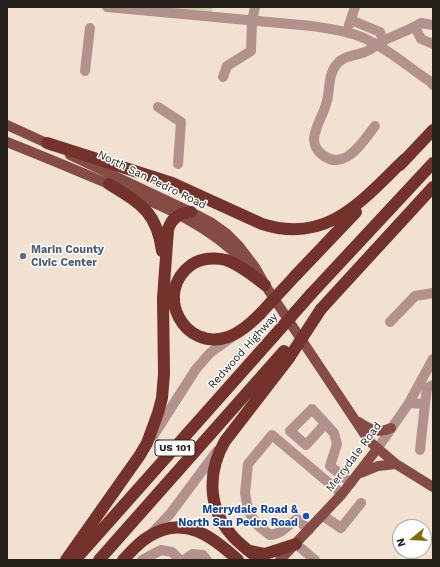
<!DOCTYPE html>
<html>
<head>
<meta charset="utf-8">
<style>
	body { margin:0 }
	#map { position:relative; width:440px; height:567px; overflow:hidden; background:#f2e0d1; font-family:"Work Sans",sans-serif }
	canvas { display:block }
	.frame { position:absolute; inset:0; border:8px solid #27211b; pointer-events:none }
	.north { position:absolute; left:392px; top:519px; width:40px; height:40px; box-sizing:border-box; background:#fff; border:1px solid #a9a6a4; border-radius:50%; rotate:252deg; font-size:11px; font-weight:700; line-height:16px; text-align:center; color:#27211b }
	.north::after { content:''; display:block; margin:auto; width:14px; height:18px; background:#826901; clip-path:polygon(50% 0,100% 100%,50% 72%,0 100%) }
</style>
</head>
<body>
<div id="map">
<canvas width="440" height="567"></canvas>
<div class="frame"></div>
<div class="north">N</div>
</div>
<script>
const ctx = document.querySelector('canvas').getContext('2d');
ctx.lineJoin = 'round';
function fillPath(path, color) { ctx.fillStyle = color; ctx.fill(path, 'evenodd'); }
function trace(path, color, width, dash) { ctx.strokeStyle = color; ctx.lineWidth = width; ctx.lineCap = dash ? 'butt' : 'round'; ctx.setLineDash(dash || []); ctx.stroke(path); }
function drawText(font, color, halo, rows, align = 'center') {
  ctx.font = font + ' "Work Sans",sans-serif'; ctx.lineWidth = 3; ctx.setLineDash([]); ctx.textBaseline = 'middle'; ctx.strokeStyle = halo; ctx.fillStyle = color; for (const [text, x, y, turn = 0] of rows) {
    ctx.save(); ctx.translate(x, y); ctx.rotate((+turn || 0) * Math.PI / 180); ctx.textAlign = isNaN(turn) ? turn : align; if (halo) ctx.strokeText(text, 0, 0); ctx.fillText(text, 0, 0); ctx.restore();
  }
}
fillPath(new Path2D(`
	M107,7H213L211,17Z`), '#ccd2a2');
trace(new Path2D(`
	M107,7L312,26C332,29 354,32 372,42C393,53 411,69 431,82L433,85
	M351,20L380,32L383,41
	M349,25L355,7
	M415,27L421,39L433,44
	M85,71L90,28
	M223,77L227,66L251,51L252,21L255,7
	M158,107L181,122L178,164
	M375,126C364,140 346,171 324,156C318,152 314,146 314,139C315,126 324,114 327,101C330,89 328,74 337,64C344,55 355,56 365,52C372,49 378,44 385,40C397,34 410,30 421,23L433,25
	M390,322L415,296L433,293
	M409,403L425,404L427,388L433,385
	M325,424L306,445L290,431L312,409L334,433L337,444L330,466L351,483
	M153,436L196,369L210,353L232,337
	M377,449L409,403L433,359
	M420,450L425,404
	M322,515L341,528L361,503
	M309,530L297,519C285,526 285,533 270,535L256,524L248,510L245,493L248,464L272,435L342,494
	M151,534L170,514L217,451
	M296,544L315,560
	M142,560L161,550L172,552L180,560
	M184,560L193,554L203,555L207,560`), '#b3918c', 10);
trace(new Path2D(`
	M7,125L53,146
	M7,142C42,156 76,170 111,185C160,205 207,223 244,262
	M70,155L191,212L212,223L226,233L239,246L255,267L265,285L369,441L396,464L433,487
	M359,422C369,429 379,434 391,428
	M361,473L378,466L396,464
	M280,560L342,494L377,449`), '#854c45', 10);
trace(new Path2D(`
	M47,143L172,183L262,224C328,245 362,200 405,159
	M400,165L433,130
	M109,184C140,203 157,212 162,251
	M296,275L356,212
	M311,294L433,163
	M321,309L433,187
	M260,314C251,323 240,333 228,337C184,352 153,293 191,265C201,258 215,257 226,260C241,265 253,276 265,285
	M251,551L265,554L296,544
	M66,560L140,455L147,443L158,413L162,398L164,374L163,298L168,230C171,218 180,213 191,212
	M75,560L274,336
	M99,560L284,351
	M123,560C131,552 138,543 148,537C183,514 212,536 238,560
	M260,560C250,551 238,544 230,533C207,506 208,470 225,441L289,358`), '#73322c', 12);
trace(new Path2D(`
	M260,314L296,275
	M274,336L311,294
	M289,358L321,309`), '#73322c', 12);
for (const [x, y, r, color] of [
	[23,256,4,"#5c6f8a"],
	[306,516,4,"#1a4fb4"]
]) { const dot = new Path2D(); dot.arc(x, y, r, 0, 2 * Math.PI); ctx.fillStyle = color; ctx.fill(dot); trace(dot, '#fff', 1.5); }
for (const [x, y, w] of [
	[175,448,40]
]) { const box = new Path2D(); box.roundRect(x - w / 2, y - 8, w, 16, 3); ctx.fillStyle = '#fff'; ctx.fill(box); trace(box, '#27211b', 1); }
drawText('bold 10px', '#27211b', null, [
	["US 101",175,448]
]);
drawText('11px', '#27211b', '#fff', [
	["North San Pedro Road",152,180,26],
	["Redwood Highway",243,351,-48],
	["Merrydale Road",354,457,-53]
]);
drawText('bold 11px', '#4e5e75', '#fff', [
	["Marin County",31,250],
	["Civic Center",31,263]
], 'left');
drawText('bold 11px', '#164399', '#fff', [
	["Merrydale Road &",298,510],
	["North San Pedro Road",298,523]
], 'right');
</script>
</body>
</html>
